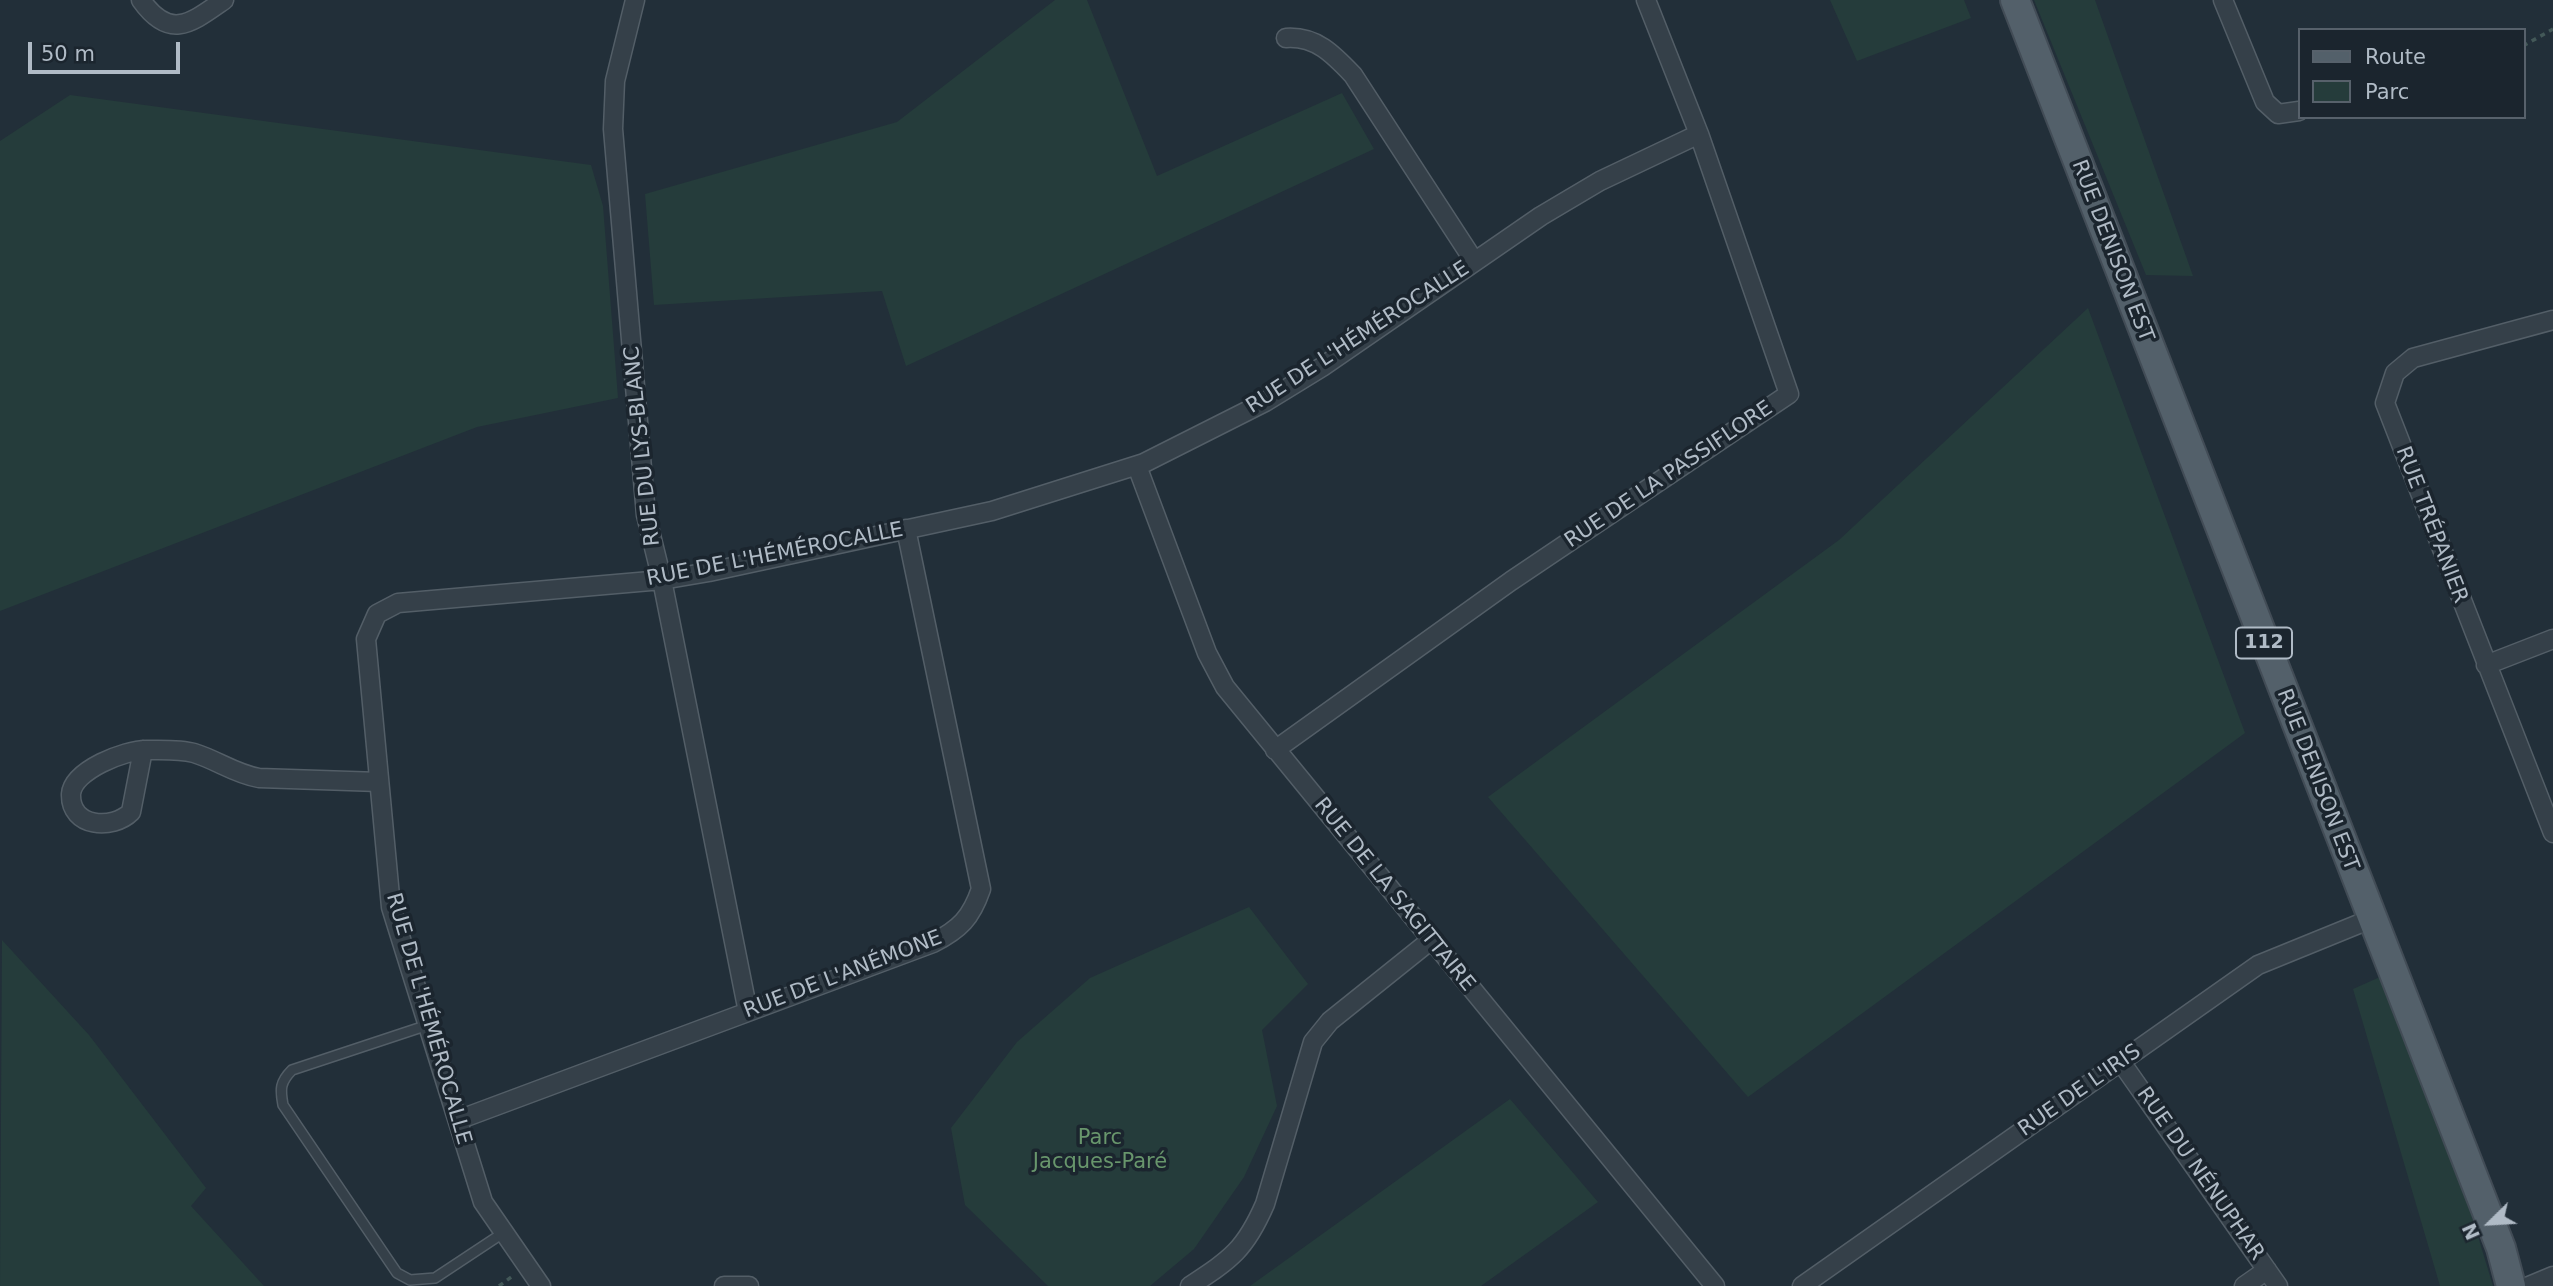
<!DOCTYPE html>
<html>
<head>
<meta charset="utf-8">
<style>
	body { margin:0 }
	#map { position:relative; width:2553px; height:1286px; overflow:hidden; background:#222f39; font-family:"DejaVu Sans",sans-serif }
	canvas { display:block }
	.legend { position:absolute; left:2298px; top:28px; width:228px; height:91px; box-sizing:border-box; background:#1b252e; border:2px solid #57616b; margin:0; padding:9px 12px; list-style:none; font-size:21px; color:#b0bbc6 }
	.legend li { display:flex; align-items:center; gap:14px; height:35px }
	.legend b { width:35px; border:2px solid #57616b }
	.north { position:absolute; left:2455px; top:1188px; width:70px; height:70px; -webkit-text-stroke:5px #1b252e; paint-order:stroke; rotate:246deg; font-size:19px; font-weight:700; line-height:28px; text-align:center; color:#b0bbc6 }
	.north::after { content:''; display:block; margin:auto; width:24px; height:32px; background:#b0bbc6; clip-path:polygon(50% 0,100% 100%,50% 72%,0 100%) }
	.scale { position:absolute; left:28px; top:42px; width:152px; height:32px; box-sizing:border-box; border:4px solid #b0bbc6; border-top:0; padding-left:9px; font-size:21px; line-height:24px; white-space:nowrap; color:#b0bbc6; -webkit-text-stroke:5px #1b252e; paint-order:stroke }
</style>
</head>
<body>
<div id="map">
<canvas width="2553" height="1286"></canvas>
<ul class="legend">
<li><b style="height:9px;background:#53606a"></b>Route</li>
<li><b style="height:19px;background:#253c3b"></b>Parc</li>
</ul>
<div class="north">N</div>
<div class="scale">50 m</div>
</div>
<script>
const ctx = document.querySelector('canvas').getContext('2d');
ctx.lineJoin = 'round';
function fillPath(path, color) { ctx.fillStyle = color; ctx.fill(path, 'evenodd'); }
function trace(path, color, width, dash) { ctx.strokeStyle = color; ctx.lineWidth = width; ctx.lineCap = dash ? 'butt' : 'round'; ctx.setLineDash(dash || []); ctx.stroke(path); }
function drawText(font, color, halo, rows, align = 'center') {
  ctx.font = font + ' "DejaVu Sans",sans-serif'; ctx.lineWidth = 7; ctx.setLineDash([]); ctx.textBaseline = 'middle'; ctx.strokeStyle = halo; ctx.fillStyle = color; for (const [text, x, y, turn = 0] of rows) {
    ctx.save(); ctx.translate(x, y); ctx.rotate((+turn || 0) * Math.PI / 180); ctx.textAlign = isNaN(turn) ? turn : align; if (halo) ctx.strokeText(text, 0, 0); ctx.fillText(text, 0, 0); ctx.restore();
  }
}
fillPath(new Path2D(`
	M1055,0H1087L1157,176L1342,93L1374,149L906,366L882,291L654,305L645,194L897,122Z
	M1830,0H1964L1971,18L1857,61Z
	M2034,0H2095L2193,276L2146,275Z
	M70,95L591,165L603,206L618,398L477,427L0,611V141Z
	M2088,308L2245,733L1748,1097L1488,797L1839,540Z
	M1249,907L1308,984L1262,1030L1277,1106L1244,1177L1194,1249L1150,1286H1048L965,1205L951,1128L1017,1042L1090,978Z
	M2,940L89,1035L206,1188L191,1206L264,1286H0Z
	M2380,977L2460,1177L2493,1286H2440L2353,989Z
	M1510,1099L1598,1202L1481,1286H1250Z`), '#253c3b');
const lane = new Path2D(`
	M428,1025L292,1070C280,1082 280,1089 283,1105L397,1273L410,1280L435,1278L503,1233`);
const street = new Path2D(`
	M141,0C170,41 191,23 224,0
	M635,0L615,81L613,129L646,515L662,580L748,1012
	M2223,0L2265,102L2278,114L2299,111
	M1286,38C1316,36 1333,54 1353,75L1474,261
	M2553,320L2413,358L2395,373L2385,403L2553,833
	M1137,466L1207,653L1225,687L1715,1286
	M2486,665L2553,639
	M143,750L131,812C113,830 70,828 71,794C73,770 125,750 146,750C161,750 180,749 194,753C217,760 235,774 259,778L379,782
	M1275,750L1511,581L1789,394L1699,134L1646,0
	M2121,1062L2278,1286
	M458,1120L933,943C960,929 971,918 981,889L906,529
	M541,1286L483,1202L391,907L366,639L377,614L398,603L662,580L709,572L992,511L1144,463L1265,402L1322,367L1541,216L1600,181L1699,134
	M724,1286H749
	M1190,1286C1231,1259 1245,1250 1265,1204L1313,1042L1330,1021L1431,940
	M1802,1286L2258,965L2371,919
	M2244,1286L2267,1270
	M2529,1286L2553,1276`);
const primary = new Path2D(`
	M2015,0L2501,1248L2511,1286`);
trace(lane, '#535e67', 12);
trace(street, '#535e67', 21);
trace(primary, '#424c56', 32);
trace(new Path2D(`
	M2523,46L2553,29
	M499,1286L514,1275`), '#435858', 3.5, [5, 5]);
trace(lane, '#354049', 9);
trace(street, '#354049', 18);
trace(primary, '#53606a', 28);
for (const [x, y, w] of [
	[2264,643,56]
]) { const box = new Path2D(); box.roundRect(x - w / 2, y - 15.5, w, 31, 5); ctx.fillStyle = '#1b252e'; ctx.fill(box); trace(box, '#b0bbc6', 2); }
drawText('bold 19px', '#b0bbc6', null, [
	["112",2264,643]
]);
drawText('21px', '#b0bbc6', '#1b252e', [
	["RUE DENISON EST",2112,251,69],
	["RUE DE L'HÉMÉROCALLE",1358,338,-33],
	["RUE DU LYS-BLANC",643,446,-96],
	["RUE DE LA PASSIFLORE",1669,475,-34],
	["RUE TRÉPANIER",2431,525,69],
	["RUE DE L'HÉMÉROCALLE",775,555,-11],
	["RUE DENISON EST",2317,780,69],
	["RUE DE LA SAGITTAIRE",1394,895,51],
	["RUE DE L'ANÉMONE",843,975,-21],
	["RUE DE L'HÉMÉROCALLE",428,1019,74],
	["RUE DE L'IRIS",2080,1091,-35],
	["RUE DU NÉNUPHAR",2200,1174,55]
]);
drawText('21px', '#68966c', '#1b252e', [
	["Parc",1100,1139],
	["Jacques-Paré",1100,1163]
]);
</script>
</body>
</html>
